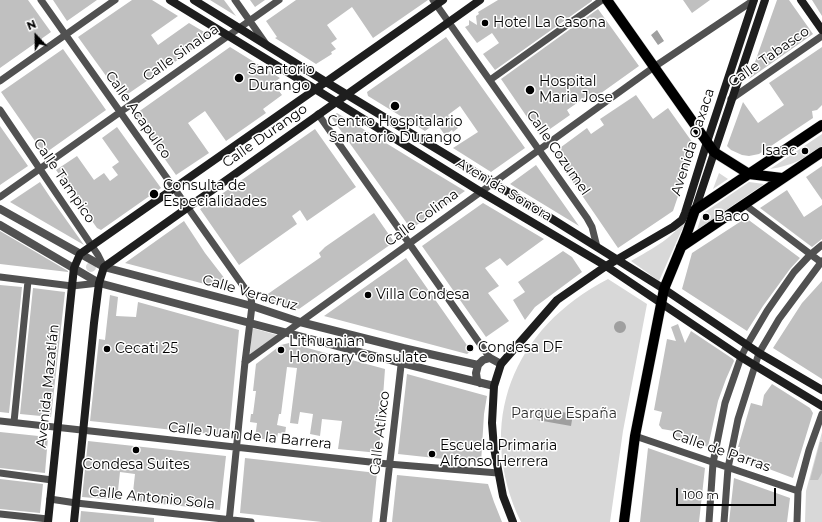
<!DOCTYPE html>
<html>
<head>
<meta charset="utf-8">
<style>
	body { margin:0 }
	#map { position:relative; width:822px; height:522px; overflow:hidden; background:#fff; font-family:Montserrat,sans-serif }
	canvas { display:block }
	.north { position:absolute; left:16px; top:16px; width:40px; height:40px; -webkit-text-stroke:3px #fff; paint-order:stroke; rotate:338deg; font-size:11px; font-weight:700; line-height:16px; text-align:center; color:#000 }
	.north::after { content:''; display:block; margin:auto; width:14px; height:18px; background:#000; clip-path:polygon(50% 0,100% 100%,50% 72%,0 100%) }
	.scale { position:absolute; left:676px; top:488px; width:100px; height:18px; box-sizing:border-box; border:2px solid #000; border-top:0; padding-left:5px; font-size:12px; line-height:14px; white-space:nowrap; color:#000; -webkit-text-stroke:3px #fff; paint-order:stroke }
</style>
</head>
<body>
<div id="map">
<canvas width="822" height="522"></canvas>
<div class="north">N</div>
<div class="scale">100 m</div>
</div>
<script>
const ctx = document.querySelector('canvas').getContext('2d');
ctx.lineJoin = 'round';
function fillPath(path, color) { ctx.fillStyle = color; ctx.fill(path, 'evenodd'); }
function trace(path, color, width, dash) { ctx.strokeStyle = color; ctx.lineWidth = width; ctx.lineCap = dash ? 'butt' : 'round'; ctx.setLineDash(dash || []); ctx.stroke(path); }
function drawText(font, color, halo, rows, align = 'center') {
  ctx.font = font + ' Montserrat,sans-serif'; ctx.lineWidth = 3; ctx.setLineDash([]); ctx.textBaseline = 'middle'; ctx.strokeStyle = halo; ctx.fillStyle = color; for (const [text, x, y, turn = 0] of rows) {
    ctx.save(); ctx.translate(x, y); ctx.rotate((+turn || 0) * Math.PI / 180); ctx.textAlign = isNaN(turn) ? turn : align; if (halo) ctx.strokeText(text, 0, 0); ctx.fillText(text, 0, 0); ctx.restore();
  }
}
fillPath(new Path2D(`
	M822,134V146C802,159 795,165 770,169Z
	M719,173L728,179L713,189Z
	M749,182L764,184L697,230L702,214Z
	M688,216L659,281L631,261C652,249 675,237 688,216Z
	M86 267a5 5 0 1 1 10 0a5 5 0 1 1-10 0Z
	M608,279L647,304L623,431L610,522H521C474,423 513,328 608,279Z
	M252,328L277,335L250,355Z
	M822,432V522H805L806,491Z`), '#d8d8d8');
fillPath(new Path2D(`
	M657,30L664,41L658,45L651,35Z
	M614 327a6 6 0 1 1 12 0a6 6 0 1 1-12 0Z
	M540,408L573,414L571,426L537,420Z`), '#9f9f9f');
fillPath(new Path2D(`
	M0,0H28L51,32L0,68Z
	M53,0H97L67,21Z
	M132,0H152L178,16L151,35L158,45L189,23L211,36L172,64L169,61L152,73L154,76L122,98L78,37Z
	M210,0H224L236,16Z
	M250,0H265L255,7Z
	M296,0H428L373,38L352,7L327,25L337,39L331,43L336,49L331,52L332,54L316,64L275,38L277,37L266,21Z
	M498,0H592V1L495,70L483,54L499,43L492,33L477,43L465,27L469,25V20L477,25L476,16L479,14L478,12Z
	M683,0H710L692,13Z
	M777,0H789L813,34L749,79Z
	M812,0H822V16Z
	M598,9L639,66L590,101L587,96L567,110L570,115L540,136L501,79Z
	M446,37L525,148L491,172L453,148L478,132L460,106L448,115L458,128L453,132L452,130L445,135L436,123L425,131L368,96L367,92Z
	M230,47L280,78L273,83L282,95L263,109L266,113L226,141L205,111L188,123L209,153L176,175L134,115Z
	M822,47V105L817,110L812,111L813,118L759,154L749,156L742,155L731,150L727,146L743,102L758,123L784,105L769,83Z
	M63,49L106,110L44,154L1,92Z
	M636,95L653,119L668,108L695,146L673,211L618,248L553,153L587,128L591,134L604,125L600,119Z
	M337,113L412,159L465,191L411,229L331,117Z
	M0,126L28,166L0,185Z
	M117,127L161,188L101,230L97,228L56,170L77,156L94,180L104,173L110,181L118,175L112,167L119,162L102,138Z
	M315,129L356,187L307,221L300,210L292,216L297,224L239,265L200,209Z
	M536,165L560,199L579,226L510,184Z
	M822,166V200L806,177Z
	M40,182L50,197L84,245L10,202Z
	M787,190L804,217L822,205V239L812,247L760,208Z
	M483,203L544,239L507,266L500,258L485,268L499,286L488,293L509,321L486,337L422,246Z
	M374,213L394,242L299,309L262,298L321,257L319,253L325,247Z
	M746,218L800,258L790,269L763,306L747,331L682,289L692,253Z
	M184,221L205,253L235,292L125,263Z
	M0,231L68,271V272L0,264Z
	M563,251L572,257L582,272L535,307L525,320L513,300L525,292L518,282Z
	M406,258L471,351L467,354L324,316Z
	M822,281V379L773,348L802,303Z
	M0,285L22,287L9,413L0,412Z
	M33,288L65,292L51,417L20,414Z
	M110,295L118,297L116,316L136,317L138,302L239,330L229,436L90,421L99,339L105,340Z
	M678,324L685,343L691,331L733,359L734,361L726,379L718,401L708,447L672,435L674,431L662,429L659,425L662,412L654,410L667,339L676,341L671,327Z
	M289,343L385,369L379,453L338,449L342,421L322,419L320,436L310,434L313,414L300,412L298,424L290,423L297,368L287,367L281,414H279L277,425L286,427L285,434L278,433L277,438L270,437L269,440L255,438L257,423L250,422L251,414H253L256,391H253L256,364L281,345Z
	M407,374L487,396L484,414L481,463L398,454Z
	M772,384L810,408L813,413L793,478L737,457L740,447H738L751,403L762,406L764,395Z
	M0,432L48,437L45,473L0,468Z
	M88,441L226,456L220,510L132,501L135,474L120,472L117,500L82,497Z
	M820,442H822V473L818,480H810Z
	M648,448L705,468L699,522H640Z
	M245,458L377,473L372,522H322L240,513Z
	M397,475L488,484L494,502L502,522H392Z
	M734,478L790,498L787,522H729Z
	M0,479L43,484L40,513L0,509Z
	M81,511L154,518V522H80Z`), '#c0c0c0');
const primary = new Path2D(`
	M607,0L714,152L749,174L782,178
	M681,247L822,152
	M624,522L635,436L664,289L687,233L695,210L822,125`);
trace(primary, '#dbdbdb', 11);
trace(new Path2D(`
	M41,0L251,297L252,306L245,362L229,522
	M235,0L266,44
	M433,0L587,218L592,227L597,247
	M490,80L602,0
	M0,81L115,0
	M731,99L822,36
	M0,110L98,255L104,267
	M318,114L490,358
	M0,197L279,0
	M744,204L822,263
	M0,277L72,286L99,283
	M245,362L654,67L754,0
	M0,421L388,464L498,473
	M14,422L28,281
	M635,436L798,491
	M0,473L52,480
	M50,499L76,503L251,522
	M0,514L48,519
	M383,522L403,348
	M709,522L713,463L725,403L741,357L747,345L767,311L794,272L810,255L822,245
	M724,522L728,468L738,419L759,353L779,319L822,261
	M797,522L798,491L809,450L822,414`), '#515151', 7);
trace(new Path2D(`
	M0,209L104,267L252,306L300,322L403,348L478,365L483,360L490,358L501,364
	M0,225L99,283L401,363L494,386
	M478,365L476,373L477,380L480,383`), '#515151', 8);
trace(new Path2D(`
	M170,0L307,84L481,192L606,266L741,357L822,406
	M194,0L326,82L541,212L664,289L759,353L822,390
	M801,0L822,30
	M695,210L765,0
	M48,522L72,286L74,268L80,254L443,0
	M74,522L94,323L99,283L104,267L480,0
	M513,522L503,496L494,448L492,423L494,386L501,364L557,300L606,266L673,227L682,220L685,213L707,142L754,0`), '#1e1e1e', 8);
trace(primary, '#000', 10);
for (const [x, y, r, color] of [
	[485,23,4,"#000"],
	[239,78,5,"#000"],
	[530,90,5,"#000"],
	[395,106,5,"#000"],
	[805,151,4,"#000"],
	[154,194,5,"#000"],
	[706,217,4,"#000"],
	[368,295,4,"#000"],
	[470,348,4,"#000"],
	[107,349,4,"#000"],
	[281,350,4,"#000"],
	[136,450,4,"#000"],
	[432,454,4,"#000"]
]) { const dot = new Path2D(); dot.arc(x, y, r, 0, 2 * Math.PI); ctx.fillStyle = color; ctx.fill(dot); trace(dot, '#fff', 1.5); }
drawText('14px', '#000', '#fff', [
	["Hotel La Casona",493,23],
	["Sanatorio",248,70],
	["Durango",248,86],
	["Hospital",539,82],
	["Maria Jose",539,98],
	["Centro Hospitalario",395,122,"center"],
	["Sanatorio Durango",395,138,"center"],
	["Isaac",797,151,"right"],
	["Consulta de",163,186],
	["Especialidades",163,202],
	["Baco",714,217],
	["Villa Condesa",376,295],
	["Lithuanian",289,342],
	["Honorary Consulate",289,358],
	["Condesa DF",478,348],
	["Cecati 25",115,349],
	["Escuela Primaria",440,446],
	["Alfonso Herrera",440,462],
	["Condesa Suites",136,465,"center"]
], 'left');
drawText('14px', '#000', '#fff', [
	["Calle Sinaloa",181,53,-35],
	["Calle Tabasco",769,57,-35],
	["Calle Acapulco",138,115,55],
	["Calle Durango",265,136,-35],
	["Avenida Oaxaca",693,142,-72],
	["Calle Cozumel",558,153,55],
	["Calle Tampico",64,181,56],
	["Avenida Sonora",504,190,31],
	["Calle Colima",422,218,-36],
	["Calle Veracruz",250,293,16],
	["Avenida Mazatlán",48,386,-84],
	["Calle Atlixco",380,433,-83],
	["Calle Juan de la Barrera",250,436,6],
	["Calle de Parras",721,451,19],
	["Calle Antonio Sola",152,498,6]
]);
drawText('14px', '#2f2f2f', '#fff', [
	["Parque España",564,414]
]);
</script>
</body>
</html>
